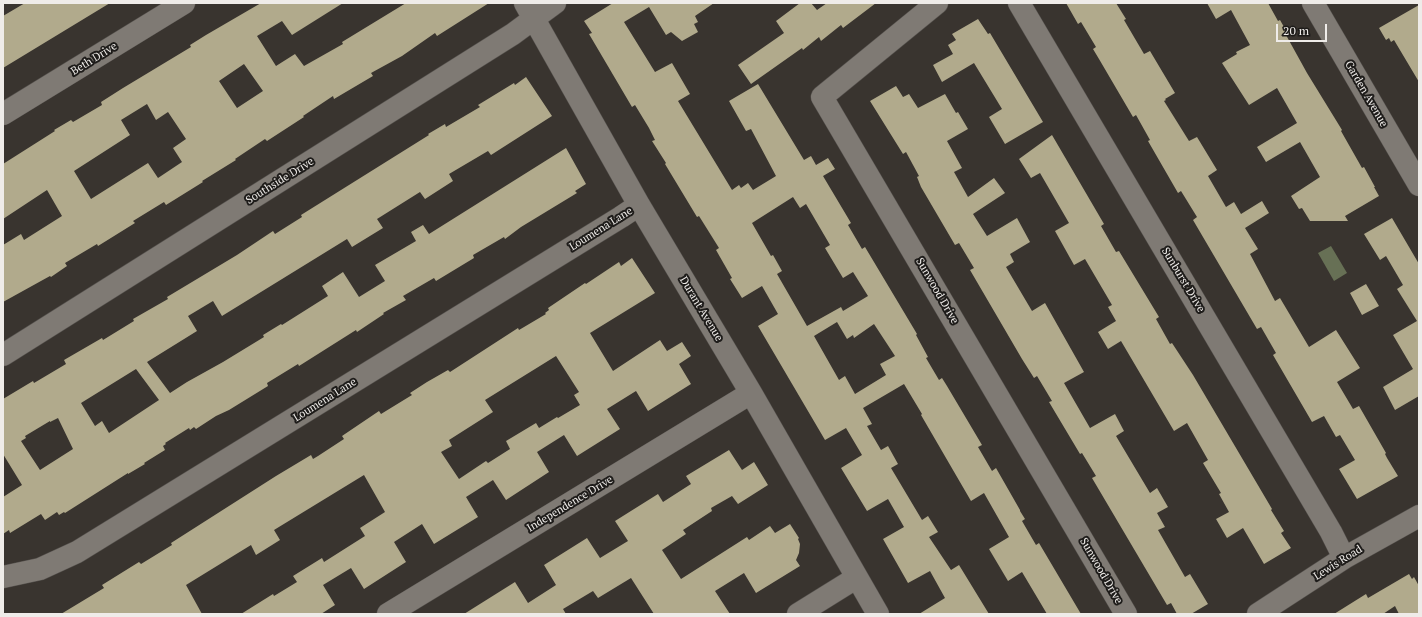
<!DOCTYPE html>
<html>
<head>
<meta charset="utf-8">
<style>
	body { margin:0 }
	#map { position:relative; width:1422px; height:617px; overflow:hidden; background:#39342f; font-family:"PT Serif",serif }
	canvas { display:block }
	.frame { position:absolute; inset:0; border:4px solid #efece9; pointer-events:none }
	.scale { position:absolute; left:1276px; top:24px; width:51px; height:18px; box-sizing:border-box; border:2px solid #efece9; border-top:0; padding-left:5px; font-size:12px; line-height:14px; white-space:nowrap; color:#efece9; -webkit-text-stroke:3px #1e1c1a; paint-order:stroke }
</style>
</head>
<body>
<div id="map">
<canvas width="1422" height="617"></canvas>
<div class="frame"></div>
<div class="scale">20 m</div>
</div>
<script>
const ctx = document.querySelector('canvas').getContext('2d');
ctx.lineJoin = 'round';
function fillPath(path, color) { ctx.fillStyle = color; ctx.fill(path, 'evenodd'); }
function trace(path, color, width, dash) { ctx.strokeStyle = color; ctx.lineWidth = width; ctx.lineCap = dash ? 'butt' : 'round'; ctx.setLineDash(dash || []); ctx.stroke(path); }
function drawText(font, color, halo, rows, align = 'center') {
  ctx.font = font + ' "PT Serif",serif'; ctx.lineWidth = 4; ctx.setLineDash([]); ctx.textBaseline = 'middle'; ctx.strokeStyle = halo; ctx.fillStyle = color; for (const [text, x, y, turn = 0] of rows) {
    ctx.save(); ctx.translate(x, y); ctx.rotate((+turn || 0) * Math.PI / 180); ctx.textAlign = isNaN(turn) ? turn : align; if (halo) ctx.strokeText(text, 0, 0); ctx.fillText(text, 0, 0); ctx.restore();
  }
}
fillPath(new Path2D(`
	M1331,246L1347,273L1334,281L1318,253Z`), '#677055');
fillPath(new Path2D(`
	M25,3H110L3,68V16Z
	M261,3H343L292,35L282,21L257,36L276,66L295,54L304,66L343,44L342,42L406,3H489L437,36L435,33L402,56L371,73L373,76L334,99L333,96L303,116L304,117L267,141L265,139L235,159L236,160L202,181L203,182L166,205L164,202L133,221L135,223L98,246L97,244L65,263L67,266L51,277L50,276L3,302V245L21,234L24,240L62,216L47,190L3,219V164L55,131L54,130L71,120L73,122L102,105L101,102L123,88L191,47L190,45L206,35ZM244,64L263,91L237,108L219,81ZM147,104L156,120L168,112L186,139L173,148L182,162L158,178L148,163L91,199L74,171L130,135L121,120Z
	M613,3H714L695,16L698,22L694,24L698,32L682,41L671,32L666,35L649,7L624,22L655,72L672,63L690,94L678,101L732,190L739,185L741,188L748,183L753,190L776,176L751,129L746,131L729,101L758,84L804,160L811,156L816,165L828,158L835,169L823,176L851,223L848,225L862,249L865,247L917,334L916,335L928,357L926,358L939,380L942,378L947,386L982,445L978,447L992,471L996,468L1020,510V511L1025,519L1022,521L1036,545L1039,543L1081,614H1047L1022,572L1008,581L989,549L1009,537L984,493L971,501L921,415L922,414L904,384L863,408L872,424L867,426L881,450L888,446L898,464L891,468L922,520L928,516L938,532L929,537L951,570L959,565L989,614H919L945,598L930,571L908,583L883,539L904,527L888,499L867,511L841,468L862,455L846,428L825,440L758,326L778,314L762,286L742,298L730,279L732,278L716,250L719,248L699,216L697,217L665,164L666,163L652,141L655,140L649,128L635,105L632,107L589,34L592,33L584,21ZM793,197L800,208L806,204L830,245L825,248L843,278L853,272L868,296L843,311L841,307L807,326L777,274L782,271L773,255L771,256L752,223ZM837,322L847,339L853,335L854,338L874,324L895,356L880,364L886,375L855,394L845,376L839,380L814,336Z
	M800,3H811L817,10L827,3H876L843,28L841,25L821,41L819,37L803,50L802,48L751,84L738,65L784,33L776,21Z
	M1066,3H1116L1126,19L1124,20L1144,54L1150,51L1175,93L1165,99L1166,100L1164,101L1189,141L1197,137L1217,170L1208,176L1226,207L1234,202L1241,214L1262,201L1269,213L1245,228L1258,249L1250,254L1275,301L1280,298L1309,347L1336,330L1360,368L1337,382L1353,409L1359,406L1386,453L1385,454L1387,458L1398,476L1357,499L1339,469L1355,460L1340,435L1336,437L1324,416L1312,422L1273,355L1276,353L1261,327L1257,329L1193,220L1197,217L1181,191L1178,193L1148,141L1150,140L1136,115L1133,117L1099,59L1093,49L1096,47L1081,22L1078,24Z
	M1207,3H1268L1278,21L1280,20L1288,34L1286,35L1307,73L1342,130L1341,131L1362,168L1364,167L1375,187H1374L1379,196L1345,216L1348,221H1310L1302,208L1299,209L1291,196L1320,177L1300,142L1266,162L1257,147L1297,123L1277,88L1249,105L1222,63L1237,54L1236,52L1250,45L1231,10L1216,19Z
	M1419,5V82L1394,40L1391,42L1389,38L1386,40L1379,28Z
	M978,19L988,34L990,33L1043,122L1005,144L989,117L1002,109L974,63L942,82L933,65L953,54L948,45L956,40L952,34Z
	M526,77L552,116L491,155L488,151L449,174L453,181L425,199L420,192L377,219L383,228L352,247L347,239L222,316L213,301L188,316L197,331L147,362L170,393L187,382L223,362L264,337L263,335L281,324L282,325L328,296L322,286L343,272L359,297L385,281L375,265L416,241L411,232L423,225L429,234L566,148L586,184L575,191L577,193L521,227L505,239L504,237L473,255L474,258L436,281L434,278L403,296L406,300L383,313L384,314L357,332L356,330L299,366L298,364L267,383L268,386L229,410L216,416L196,429L194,427L190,430L189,428L165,443L166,444L163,446L165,450L144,463L145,464L128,474V473L65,513L64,512L59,515L57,512L45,520L41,514L10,533L9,530L3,534V497L22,485L3,454V399L33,381L34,383L66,364L64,360L102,338L103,340L134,321L133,319L168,299L167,297L237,255L273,231L275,234L302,217L301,215L429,135L428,134L445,124L446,127L480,107L478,105L514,83L515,85ZM136,369L159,400L109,433L102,421L95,426L81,403ZM58,418L73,449L40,470L21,441L26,438L25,436L50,421V422Z
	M896,86L903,97L909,94L918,108L945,94L956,113L958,112L968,129L947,141L962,168L954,172L968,197L994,178L1005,193L973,214L987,236L1017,218L1030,242L1010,254L1014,262L1006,267L1032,311L1045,303L1084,372L1064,383L1090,428L1115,414L1124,431L1116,436L1150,493L1157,488L1168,507L1157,513L1165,527L1158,530L1185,577L1190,574L1208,604L1191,614H1177L1171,603L1167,605L1092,478L1096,476L1082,453L1080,454L1049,402L1052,401L1037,376L1034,378L1022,359L970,270L974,268L959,243L955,245L921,187L917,177L919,176L906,152L903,154L870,101Z
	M1052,135L1104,224L1101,226L1116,252L1119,251L1159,317L1156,319L1170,344L1172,343L1193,375L1272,509L1271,510L1284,531L1281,533L1291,548L1264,564L1243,528L1227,538L1216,519L1229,512L1219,494L1221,493L1203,463L1208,460L1187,423L1174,431L1121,341L1108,349L1098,332L1116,321L1108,307L1112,305L1085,259L1074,265L1055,231L1069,223L1040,173L1031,178L1019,159Z
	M1392,218L1419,264V396L1395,410L1383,387L1413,369L1393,335L1417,321L1397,289L1403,285L1386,256L1380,260L1364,234Z
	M632,258L655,293L590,333L613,371L660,340L667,351L682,342L691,356L679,364L691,384L648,411L636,391L607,409L620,429L577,456L564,435L537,452L549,472L506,500L493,480L466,497L478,517L434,544L422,524L394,542L406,562L364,589L351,568L323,585L335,605L321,614H241L273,594L274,596L297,582L293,576L322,558L324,562L365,536L360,528L385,512L364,475L274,530L280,540L256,555L251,545L186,585L202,614H61L104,588L102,585L139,562L141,564L172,545L171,543L276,476L311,455L313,459L318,456L344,439L342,436L379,411L381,414L412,395L410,393L427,382L448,370L450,372L518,328L519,330L546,314L545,313L549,310L548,308L585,283L586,284L619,262L621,266ZM556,356L579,392L574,395L580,405L558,418L557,417L539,428L536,423L506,441L510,449L488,463L486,461L459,479L441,452L452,446L449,440L493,412L485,400Z
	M1366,284L1379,306L1362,315L1350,293Z
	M729,450L742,470L754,462L768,485L738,504L732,496L711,508L712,511L683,530L686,534L662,550L681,579L747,537L749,540L770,526L775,533L790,524L799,538L798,539L800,544L799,553L796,560L800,566L756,593L744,573L715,591L730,614H654L631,578L598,598L593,591L563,609L566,614H464L515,582L528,603L556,585L544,565L587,538L600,558L628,541L615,521L658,494L663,502L691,484L686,476Z
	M1409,574L1412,579L1414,577L1419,586V614H1399L1395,606L1383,614H1334L1366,594L1368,598Z`), '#b1aa8c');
const minor = new Path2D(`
	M525,3L639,205L751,393L878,614
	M937,3L822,97L1126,614
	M1019,3L1331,532L1344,558
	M1313,3L1419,185
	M3,114L184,3
	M3,355L513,34L555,3
	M3,577L40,569L77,552L621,217L639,205
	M388,614L751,393
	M798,614L856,578
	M1258,614L1344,558L1419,516`);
trace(minor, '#56524e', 23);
trace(minor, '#7f7a74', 22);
drawText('11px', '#efece9', '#1e1c1a', [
	["Beth Drive",94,59,-32],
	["Garden Avenue",1366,94,60],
	["Southside Drive",280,181,-32],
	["Loumena Lane",601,229,-32],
	["Sunburst Drive",1183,280,59],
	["Sunwood Drive",937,291,60],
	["Durant Avenue",701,309,59],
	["Loumena Lane",325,400,-32],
	["Independence Drive",570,504,-31],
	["Lewis Road",1338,563,-32],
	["Sunwood Drive",1101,571,60]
]);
</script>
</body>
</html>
